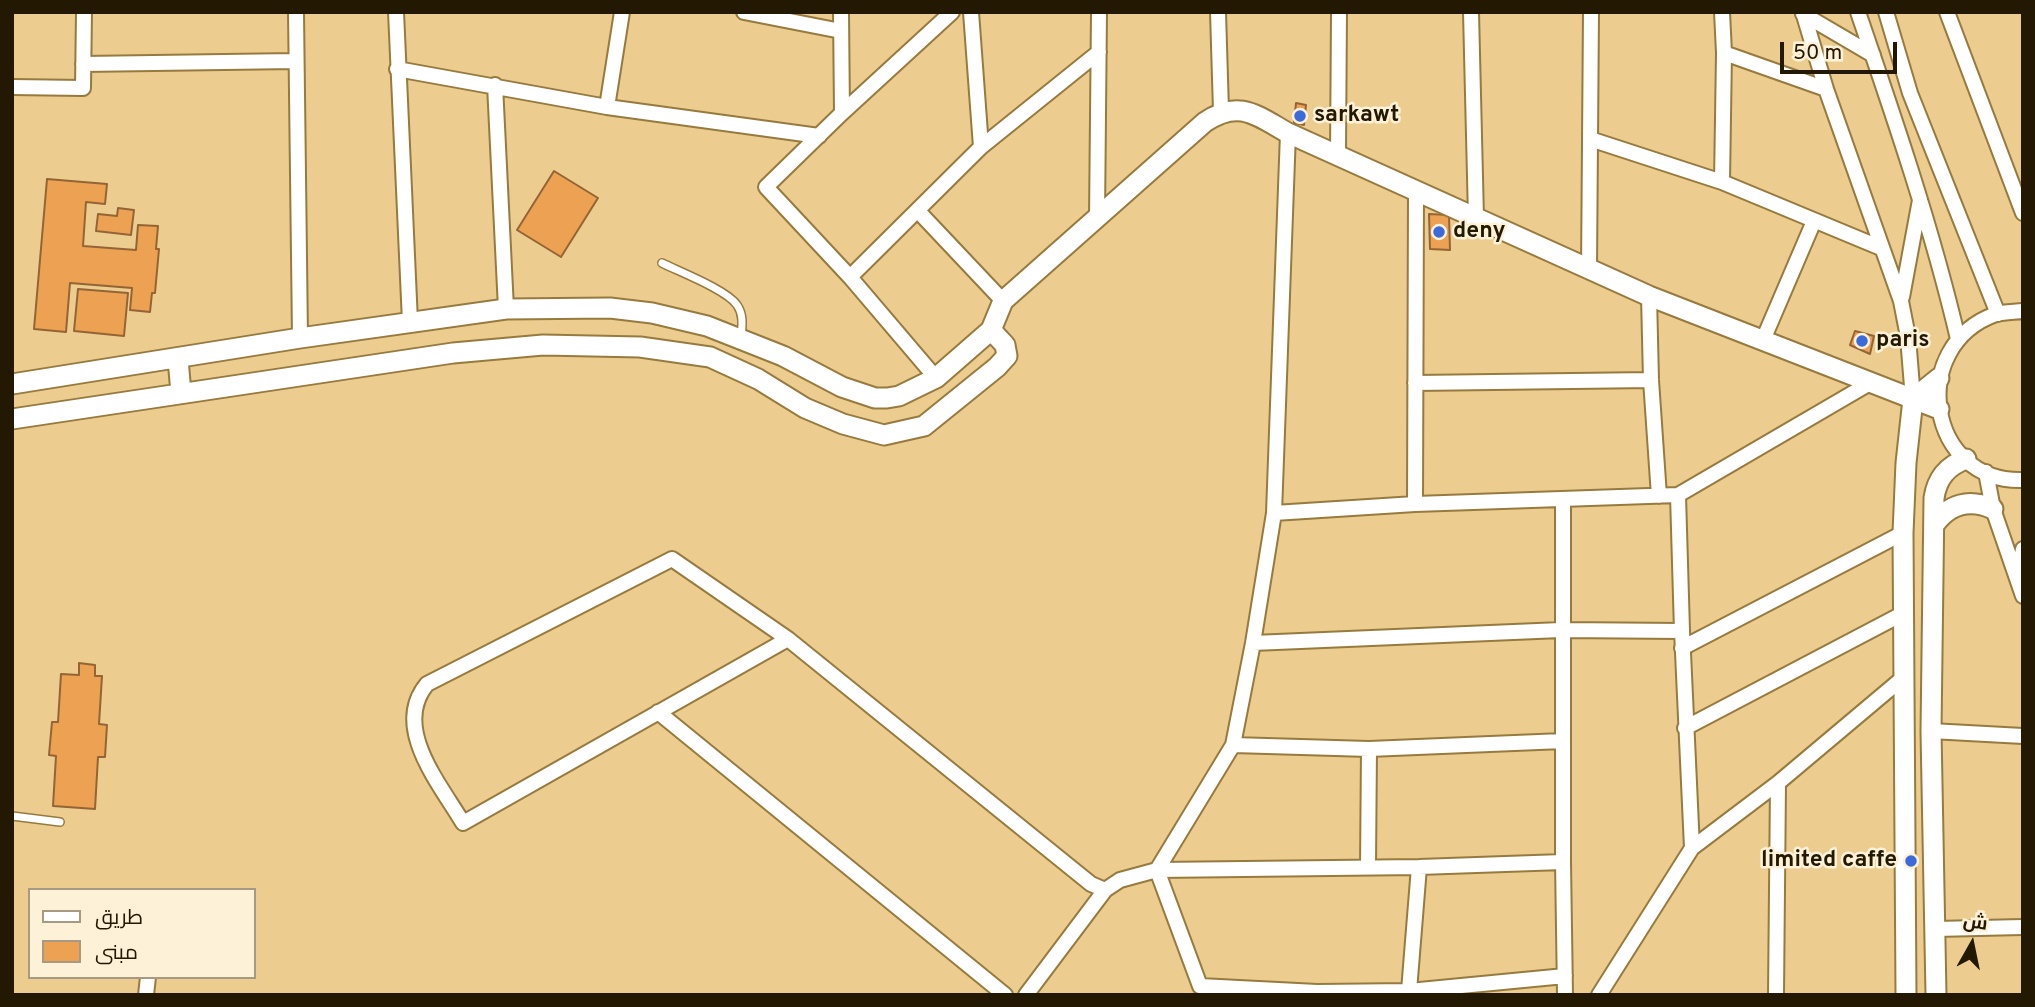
<!DOCTYPE html>
<html>
<head>
<meta charset="utf-8">
<style>
	body { margin:0 }
	#map { position:relative; width:2035px; height:1007px; overflow:hidden; background:#eccd8f; font-family:Overpass,Cairo,sans-serif }
	canvas { display:block }
	.frame { position:absolute; inset:0; border:14px solid #231801; pointer-events:none }
	.legend { position:absolute; left:28px; top:888px; width:228px; height:91px; box-sizing:border-box; background:#fdf1d8; border:2px solid #a69a82; margin:0; padding:9px 12px; list-style:none; font-size:21px; color:#231801 }
	.legend li { display:flex; align-items:center; gap:14px; height:35px }
	.legend b { width:35px; border:2px solid #a69a82 }
	.north { position:absolute; left:1937px; top:909px; width:70px; height:70px; -webkit-text-stroke:5px #fdf1d8; paint-order:stroke; rotate:9deg; font-size:19px; font-weight:700; line-height:28px; text-align:center; color:#231801 }
	.north::after { content:''; display:block; margin:auto; width:24px; height:32px; background:#231801; clip-path:polygon(50% 0,100% 100%,50% 72%,0 100%) }
	.scale { position:absolute; left:1780px; top:42px; width:117px; height:32px; box-sizing:border-box; border:4px solid #231801; border-top:0; padding-left:9px; font-size:21px; line-height:24px; white-space:nowrap; color:#231801; -webkit-text-stroke:5px #fdf1d8; paint-order:stroke }
</style>
</head>
<body>
<div id="map">
<canvas width="2035" height="1007"></canvas>
<div class="frame"></div>
<ul class="legend">
<li><b style="height:9px;background:#fff"></b>طريق</li>
<li><b style="height:19px;background:#eda152"></b>مبنى</li>
</ul>
<div class="north">ش</div>
<div class="scale">50 m</div>
</div>
<script>
const ctx = document.querySelector('canvas').getContext('2d');
ctx.lineJoin = 'round';
function fillPath(path, color) { ctx.fillStyle = color; ctx.fill(path, 'evenodd'); }
function trace(path, color, width, dash) { ctx.strokeStyle = color; ctx.lineWidth = width; ctx.lineCap = dash ? 'butt' : 'round'; ctx.setLineDash(dash || []); ctx.stroke(path); }
function drawText(font, color, halo, rows, align = 'center') {
  ctx.font = font + ' Overpass,sans-serif'; ctx.lineWidth = 5; ctx.setLineDash([]); ctx.textBaseline = 'middle'; ctx.strokeStyle = halo; ctx.fillStyle = color; for (const [text, x, y, turn = 0] of rows) {
    ctx.save(); ctx.translate(x, y); ctx.rotate((+turn || 0) * Math.PI / 180); ctx.textAlign = isNaN(turn) ? turn : align; if (halo) ctx.strokeText(text, 0, 0); ctx.fillText(text, 0, 0); ctx.restore();
  }
}
const building = new Path2D(`
	M1296,103L1306,105L1304,125L1294,123Z
	M554,171L598,198L561,257L517,230Z
	M47,179L107,184L105,204L86,202L83,246L136,250L138,225L158,226L156,249H159L155,293H152L150,312L130,310L132,288L70,283L66,332L34,329Z
	M118,208L134,210L131,235L96,231L98,214L117,216Z
	M1429,214L1449,215L1450,250L1430,249Z
	M78,289L128,293L124,336L74,331Z
	M1855,331L1874,336L1870,354L1850,345Z
	M79,663L95,665V676H102L99,724L107,725L105,757H98L95,809L53,806L56,756L49,755L52,722H58L61,674L79,675Z`);
fillPath(building, '#eda152');
trace(building, '#936436', 2);
const lane = new Path2D(`
	M662,263C680,272 727,290 737,305C744,315 742,326 741,338
	M12,816L60,822`);
const street = new Path2D(`
	M296,12L300,338
	M396,12L410,322
	M744,12L841,31
	M841,12L842,113
	M971,12L981,147
	M1218,12L1221,111
	M1471,12L1476,218
	M1722,12L1724,53L1722,182
	M1803,12L1826,89L1901,301L1908,337L1913,399
	M1858,12C1895,120 1932,228 1958,339
	M1886,12L1910,93L1998,314
	M1947,12L2023,213
	M1803,14L1873,55
	M1724,53L1826,89
	M83,64L295,61
	M397,69L607,107L819,136
	M495,85L506,309
	M12,87L83,88L84,12
	M607,107L622,12
	M1288,133L1274,513L1253,643L1233,745L1157,870L1200,986L1317,992L1409,991L1565,976
	M1590,139L1722,182L1881,248
	M1338,154L1339,12
	M918,211L1003,301
	M1097,218L1099,12
	M1589,270L1591,12
	M850,277L981,147L1099,52
	M1649,296L1651,380L1659,496
	M1902,297L1920,200
	M2023,311C2014,312 2004,312 1996,314C1906,346 1927,483 2023,480
	M1763,340L1814,221
	M936,378L850,277L766,187L842,113L952,12
	M1415,383L1651,380
	M1986,472L1993,509L2023,596
	M1678,495L1682,631L1692,848
	M1563,500V862
	M1415,504L1416,191
	M1274,513L1415,504L1678,495L1870,383
	M2018,576L2023,549
	M788,639L463,823C440,784 391,727 427,684L672,559L788,639L1091,884L1105,890
	M1253,643L1561,630L1682,631
	M1682,648L1903,533
	M658,712L1005,995
	M1685,728L1904,613
	M1931,731L2023,736
	M1233,745L1369,749L1563,741
	M1368,866L1369,749
	M1935,929L2023,927
	M146,995L148,977
	M1026,995L1105,890L1120,880L1157,870L1419,867L1563,862L1565,995
	M1411,995L1409,991L1419,867
	M1599,995L1692,848L1778,783L1904,677
	M1776,995L1778,783`);
const secondary = new Path2D(`
	M178,359L181,393
	M12,384L300,338L506,309L610,308L652,313L707,326L783,356L842,387L875,398H887L899,396L936,378L991,330L1003,301L1205,122C1239,99 1256,115 1288,133L1649,296L1939,409
	M12,419L453,353L543,345L640,347L710,357L758,379L805,408L843,424L884,435L924,426L997,367L1007,356L1005,345L991,330
	M1934,525C1949,504 1969,498 1993,509
	M1906,995L1903,533L1906,463L1913,399L1939,378
	M1936,995L1931,731L1934,498C1937,478 1947,466 1966,459`);
trace(lane, '#977a3e', 10);
trace(street, '#977a3e', 18);
trace(secondary, '#977a3e', 23);
trace(lane, '#fff', 7);
trace(street, '#fff', 14);
trace(secondary, '#fff', 19);
for (const [x, y, r, color] of [
	[1300,116,7,"#3b6bdb"],
	[1439,232,7,"#3b6bdb"],
	[1862,341,7,"#3b6bdb"],
	[1911,861,7,"#3b6bdb"]
]) { const dot = new Path2D(); dot.arc(x, y, r, 0, 2 * Math.PI); ctx.fillStyle = color; ctx.fill(dot); trace(dot, '#fdf1d8', 2.5); }
drawText('bold 23px', '#231801', '#fdf1d8', [
	["sarkawt",1314,116],
	["deny",1453,232],
	["paris",1876,341],
	["limited caffe",1897,861,"right"]
], 'left');
</script>
</body>
</html>
